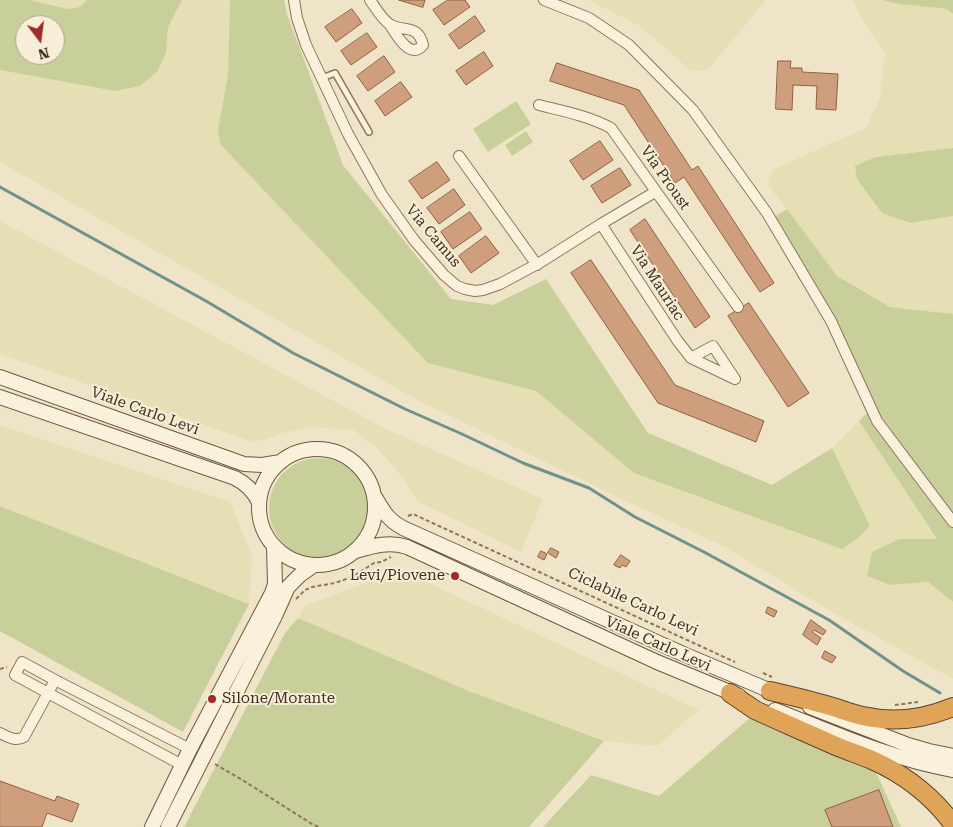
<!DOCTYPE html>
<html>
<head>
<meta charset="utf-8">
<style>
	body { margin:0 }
	#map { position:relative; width:953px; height:827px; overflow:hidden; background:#f0e4c8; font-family:"Roboto Serif",serif }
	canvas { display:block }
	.north { position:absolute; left:15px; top:15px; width:50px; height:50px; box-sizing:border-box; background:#f7eed8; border:1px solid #ada18e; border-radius:50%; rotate:165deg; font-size:14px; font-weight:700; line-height:20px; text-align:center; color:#3d2e20 }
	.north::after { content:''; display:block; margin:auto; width:18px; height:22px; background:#9e2a2b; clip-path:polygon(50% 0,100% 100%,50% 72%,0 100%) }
</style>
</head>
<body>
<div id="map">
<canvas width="953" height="827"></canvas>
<div class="north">N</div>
</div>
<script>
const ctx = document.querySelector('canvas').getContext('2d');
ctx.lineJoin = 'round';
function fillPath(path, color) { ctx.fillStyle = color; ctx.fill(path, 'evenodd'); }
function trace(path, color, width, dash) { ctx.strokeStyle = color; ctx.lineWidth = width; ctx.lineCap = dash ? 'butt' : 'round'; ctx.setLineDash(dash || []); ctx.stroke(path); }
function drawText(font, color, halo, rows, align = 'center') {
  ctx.font = font + ' "Roboto Serif",serif'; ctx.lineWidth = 4; ctx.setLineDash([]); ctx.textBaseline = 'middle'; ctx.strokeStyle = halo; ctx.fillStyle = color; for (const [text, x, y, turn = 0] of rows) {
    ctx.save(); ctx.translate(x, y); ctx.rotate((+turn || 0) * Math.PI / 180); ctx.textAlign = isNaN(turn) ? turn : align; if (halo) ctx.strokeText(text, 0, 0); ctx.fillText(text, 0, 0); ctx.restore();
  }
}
fillPath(new Path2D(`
	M30,0H87L80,7L68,9Z
	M182,0H230L228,75L218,129L428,363L536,391L635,473L870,526L832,448L859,421L937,539H899L872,552L867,576L890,585L928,582L953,602V679L827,609L725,547L624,500L421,402L0,162V70L115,91L140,86L157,72L166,53L168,27Z
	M588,0H766L708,70L691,71L640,26Z
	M852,0H884L885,1L900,4L947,9L953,14V148L876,157L910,223L953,216V314L890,307L837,276L768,185L772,170L866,128L880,98L885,53L863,21Z
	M0,221L382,427L543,499L521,552L423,504L410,491L404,479L393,466L374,446L354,430L308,427L283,433L263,440L250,441L0,354Z
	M0,425L230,502L252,556L249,604L0,506Z
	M401,570L699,710L657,746L604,741L469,691L298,618L306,605Z`), '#e6deb5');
fillPath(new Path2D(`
	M0,0H30L68,9L80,7L87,0H182L168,27L166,53L157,72L140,86L115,91L0,70ZM25,25H55V55H25Z
	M230,0H284L287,14L343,165L451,299L493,305L546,279L648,433L772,485L832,448L870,526L858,538L842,549L634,473L536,391L428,363L220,144L218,129L228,75Z
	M884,0H953V14L947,9L900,4L885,1Z
	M516,101L531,124L488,152L473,129Z
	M526,131L533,142L512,156L505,145Z
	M953,148V216L910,223L882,213L857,179L855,166L876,157Z
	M787,209L837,276L890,307L953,314V602L928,582L890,585L867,576L872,552L899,539H937L859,421L871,409L843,348L771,219Z
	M269 508a50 50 0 1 1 100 0a50 50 0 1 1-100 0Z
	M0,506L249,604L183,732L0,631Z
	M298,618L469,691L604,741L529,827H184L285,633Z
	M751,717L874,768L901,827H543L591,775L659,796Z`), '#c9cf9b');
trace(new Path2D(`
	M0,187L206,301L293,353L405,409L462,434L523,463L589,488L635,517L704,552L829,620L903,671L940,693`), '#6f938a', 3);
const building = new Path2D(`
	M399,0H425L423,7Z
	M448,0H465L470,7L444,25L433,10Z
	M352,9L362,23L336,42L325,27Z
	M475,16L485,31L459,49L449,35Z
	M367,33L377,47L351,65L341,51Z
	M484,52L493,66L466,85L456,71Z
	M384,56L395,72L368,91L357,76Z
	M778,61H791L790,68H802V72L838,74L836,110L816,109L817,86L793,85L792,110L776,109Z
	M557,63L639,90L692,170L698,166L774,283L760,292L684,177L675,183L624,105L550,81Z
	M401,82L412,97L385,116L375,101Z
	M600,141L613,160L583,180L570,161Z
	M437,162L450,180L422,199L409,181Z
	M620,168L631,185L602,203L591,186Z
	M454,189L465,205L439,224L427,208Z
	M470,212L482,229L453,249L441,232Z
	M645,219L710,317L695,328L630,230Z
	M486,236L499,253L471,273L459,256Z
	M591,260L675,385L764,421L756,442L658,403L571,273Z
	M749,303L809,393L788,407L728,316Z
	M551,548L559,552L556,558L548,553Z
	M541,551L547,554L544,560L538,557Z
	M621,555L630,561L626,567L622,565L620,568L614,565Z
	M768,607L777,611L774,617L766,613Z
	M811,620L826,631L823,635L814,630L812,632L821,638L817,645L803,635Z
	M825,651L836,657L832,663L822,658Z
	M0,781L55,801L57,796L79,804L72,822L47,813L42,827H0Z
	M879,790L893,827H832L825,810Z`);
fillPath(building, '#cf9f7d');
trace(building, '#8d5f41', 1);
const lane = new Path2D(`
	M322,78L335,73L369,132`);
const street = new Path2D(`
	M294,0L297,18L306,45L348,134L382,195L414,240L444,275L457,286L465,289L475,291L483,290L500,284L541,262L601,224L655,192
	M370,0C375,7 383,21 391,25C405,32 418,24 423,45C410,61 396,34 390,25
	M544,0L589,18L629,45L693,110L767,213L831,321L877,421L953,522
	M539,105C563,111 589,116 611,128L738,307
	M459,156L537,265
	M601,224L677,340L691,358L735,379L713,346L691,358
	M0,733C8,737 16,742 24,737L48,693L15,675L22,662L55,680
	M182,765L48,693L55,680L190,749`);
const secondary = new Path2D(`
	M0,377L244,464L262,465L281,462
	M0,397L235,478C245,483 254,492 259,502
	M259 507a58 58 0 1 1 116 0a58 58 0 1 1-116 0Z
	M375,497C384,512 388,520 403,528L681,653L778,694
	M356,551C373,546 389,541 407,547L657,662L739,696
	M810,707L908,745L929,751L953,756
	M775,710C834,733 891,759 953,770
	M152,827L190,749L272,593L275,584L274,547
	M168,827L275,616L288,587L300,575L314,565`);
const highway = new Path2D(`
	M770,691C791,696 813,701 833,707C843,710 853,714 863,716C893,723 924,719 953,707
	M730,693L755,710L766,715C789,725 813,736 836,746C848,751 860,755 872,760C904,774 932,796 953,824`);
trace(lane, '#8d765c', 8);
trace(street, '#8d765c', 12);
trace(secondary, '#6f573f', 16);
trace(highway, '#5b4430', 20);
trace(new Path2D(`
	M408,516L413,514L735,662
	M296,599L305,590L312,587L335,583L352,577L374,563L381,562L391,557
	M0,669L7,667
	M763,673L772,677
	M895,705L918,702
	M215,764L244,781L312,824L319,827`), '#8d765c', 2, [4, 2.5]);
trace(lane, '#faf1dc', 5);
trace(street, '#faf1dc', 10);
trace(secondary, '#faf1dc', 14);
trace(highway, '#e0a458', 18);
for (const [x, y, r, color] of [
	[455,576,5,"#9e2a2b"],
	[212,699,5,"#9e2a2b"]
]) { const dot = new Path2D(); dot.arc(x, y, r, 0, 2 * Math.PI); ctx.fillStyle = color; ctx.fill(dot); trace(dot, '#f7eed8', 2); }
drawText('15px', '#3d2e20', '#f7eed8', [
	["Via Proust",665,178,55],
	["Via Camus",433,236,50],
	["Via Mauriac",657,283,57],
	["Viale Carlo Levi",145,411,20],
	["Ciclabile Carlo Levi",633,602,25],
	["Viale Carlo Levi",658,644,24]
]);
drawText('15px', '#3d2e20', '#f7eed8', [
	["Levi/Piovene",445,576],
	["Silone/Morante",222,699,"left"]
], 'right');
</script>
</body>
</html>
